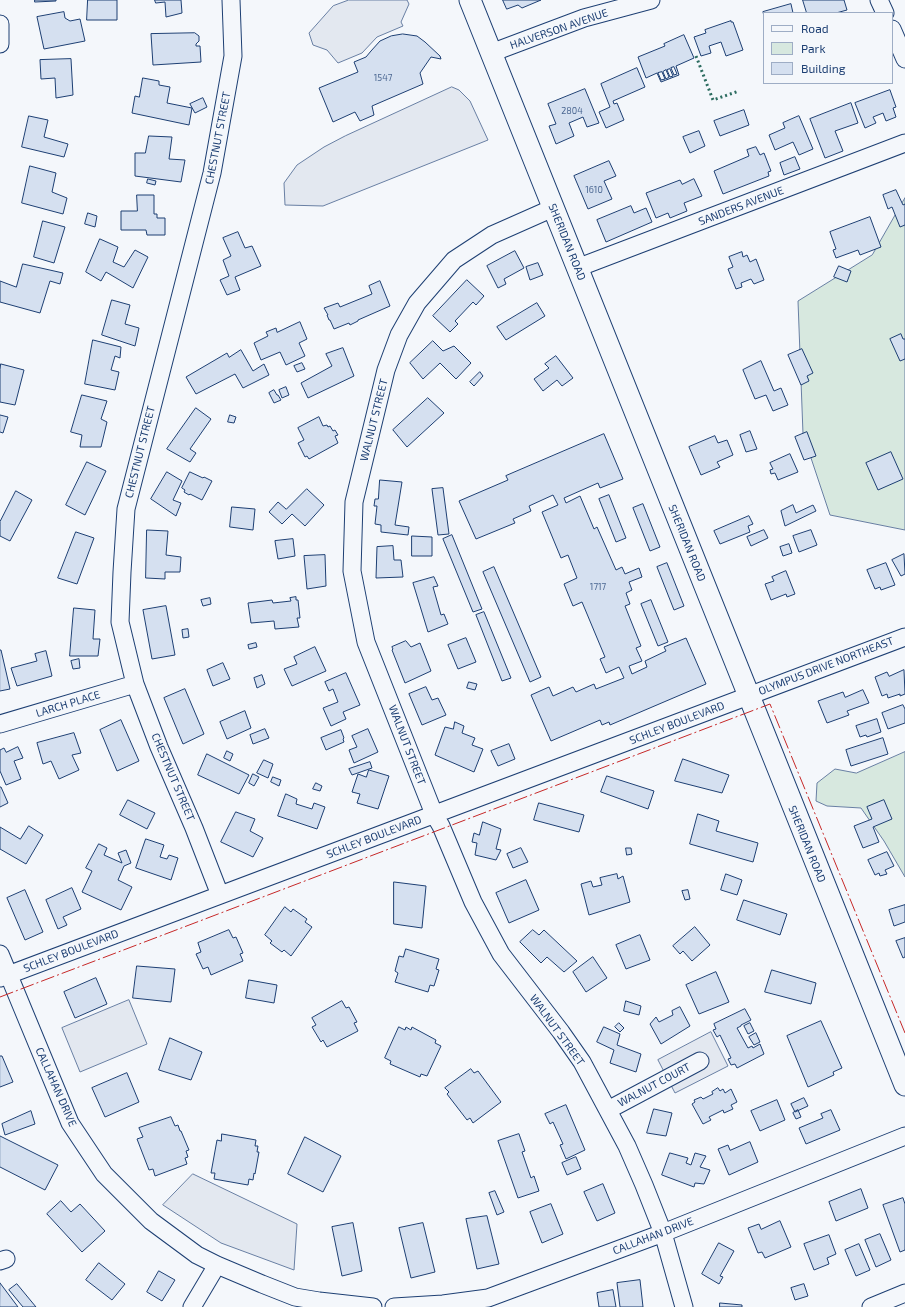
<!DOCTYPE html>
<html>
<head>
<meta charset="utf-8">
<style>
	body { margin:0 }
	#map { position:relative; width:905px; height:1307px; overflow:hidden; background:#f4f7fb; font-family:"Exo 2",sans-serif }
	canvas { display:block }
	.legend { position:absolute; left:763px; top:12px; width:130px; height:72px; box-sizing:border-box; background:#f4f7fb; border:1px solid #9eadc5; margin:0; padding:5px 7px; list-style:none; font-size:12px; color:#1d3f73 }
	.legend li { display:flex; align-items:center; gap:8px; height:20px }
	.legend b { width:20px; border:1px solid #9eadc5 }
</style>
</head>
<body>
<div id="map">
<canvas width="905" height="1307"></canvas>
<ul class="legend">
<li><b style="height:5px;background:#f4f7fb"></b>Road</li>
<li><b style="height:11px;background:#d7e8df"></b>Park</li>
<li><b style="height:11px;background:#d5e0f0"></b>Building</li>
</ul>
</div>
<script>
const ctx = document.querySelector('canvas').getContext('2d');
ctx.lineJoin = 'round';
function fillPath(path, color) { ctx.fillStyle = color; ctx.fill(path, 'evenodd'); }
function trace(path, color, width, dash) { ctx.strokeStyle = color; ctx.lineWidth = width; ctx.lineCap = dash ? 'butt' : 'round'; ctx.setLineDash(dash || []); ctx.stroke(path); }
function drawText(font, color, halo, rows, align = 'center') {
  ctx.font = font + ' "Exo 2",sans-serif'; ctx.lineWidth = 3; ctx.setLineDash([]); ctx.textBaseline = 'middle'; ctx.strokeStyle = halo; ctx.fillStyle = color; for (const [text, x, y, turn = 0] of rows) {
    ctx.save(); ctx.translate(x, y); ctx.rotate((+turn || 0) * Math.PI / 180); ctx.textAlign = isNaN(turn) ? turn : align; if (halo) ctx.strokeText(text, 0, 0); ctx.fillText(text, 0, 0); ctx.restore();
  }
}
const green = new Path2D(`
	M905,198V530L830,515L803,434L798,301L872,255Z
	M905,752V877L884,841L861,808L827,806L816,801L817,783L835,769L856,773Z`);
fillPath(green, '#d7e8df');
trace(green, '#687fa3', 1);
const parking = new Path2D(`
	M349,0H407L409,4L401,22L403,26L377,37L362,53L338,63L327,50L313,45L309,33L333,6Z
	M452,87L459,90L470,101L488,140L323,206L285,205L284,183L297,165L324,147L345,136Z
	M129,1000L147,1044L80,1072L62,1028Z
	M711,1032L728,1066L675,1093L658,1060Z
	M193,1174L297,1224L294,1270L221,1243L163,1205Z`);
fillPath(parking, '#e3e8f0');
trace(parking, '#687fa3', 1);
const building = new Path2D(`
	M35,0H56V1L35,2Z
	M88,0H117V20H87Z
	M155,0H181L182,13L166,17L165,2L156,3Z
	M503,0H541L522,8L518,5L507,9Z
	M803,0H844L847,10L836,13H807Z
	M791,4L793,13H764V16L763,12Z
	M64,12L65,18L70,21L80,19L85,41L44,49L37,17Z
	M731,21V22H733L743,50L726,56L721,42L709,46L711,53L701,56L694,37L706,33L705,30Z
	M195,33L199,36V41L196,44V46H200L201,62L153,65L151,34Z
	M403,34L417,36L425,42L440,56L441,59L431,57L420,73L423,84L372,106L374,115L360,121L355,112L333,122L319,88L358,72L354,62L366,57L371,51L380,41L391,36Z
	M684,35L694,58L676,66L679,75L661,82L657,73L646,78L638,57L665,46L664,44ZM674,67L677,74L674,75L671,68ZM670,69L673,76L670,77L667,70ZM666,70L669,77L666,79L663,72ZM662,72L665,79L661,80L658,73Z
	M71,59L73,95L56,98L55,78L41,79L40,60Z
	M637,68L645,87L613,101L614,104L617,103L624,120L606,128L599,112L610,107L601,84Z
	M143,78L159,81V85L170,87L167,103L192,108L189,125L132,113L135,96L139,97Z
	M585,89L599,123L587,127L583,117L569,123L574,136L556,144L549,126L556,124L548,104Z
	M890,90L896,107L893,108L896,117L886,121L883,113L873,117L876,123L865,128L855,103Z
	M203,98L207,107L195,113L190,104Z
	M851,103L858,123L835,131L843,151L825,158L810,119Z
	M744,110L749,125L720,136L714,121Z
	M29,116L48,120L44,137L68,144L64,157L22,147Z
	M799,116L813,149L799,155L793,142L775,150L769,135L785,128L783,123Z
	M699,131L705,146L690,153L683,137Z
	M149,136L172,137L169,159L185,160L181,182L135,176V153H145Z
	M756,147L760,155L764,153L771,171L768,172L769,176L723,194L714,171L749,156L747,150Z
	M795,157L800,169L784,175L780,163Z
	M609,161L616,176L604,181L612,199L588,209L574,176Z
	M30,166L56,173L52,192L67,198L63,214L22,203Z
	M148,179L156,181L155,185L147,183Z
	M694,179L702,196L684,203L687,211L670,218L668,213L656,218L646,193L680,180L682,184Z
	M896,190L903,205L905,204V225L900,227L892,207L888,209L883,195Z
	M137,195H154V214H157V218H165V235H147L146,230H121V211H137Z
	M631,206L634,213L646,208L652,222L606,242L597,220Z
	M88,213L97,216L95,227L85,224Z
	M870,217L881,247L860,255L858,250L836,258L833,250L836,249L830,232Z
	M43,221L65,227L54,263L34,257Z
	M238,232L245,248L252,246L261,266L235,277L240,290L227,295L220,280L229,276L223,260L231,256L223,238Z
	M100,239L118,247L113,262L124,267L135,250L148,257L133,288L106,272L101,281L86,272Z
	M515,251L524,268L504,279L506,284L498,288L487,266Z
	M742,252L743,257L747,255L750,262L756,259L764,280L754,284L751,279L741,283L742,287L736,289L728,269L733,267L729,257Z
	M538,263L543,275L530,280L526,267Z
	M23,264L63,273L60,284L50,281L40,313L0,302V281L16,287Z
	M839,266L851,271L847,282L834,277Z
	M467,280L484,296L476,305L473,302L455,321L458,324L450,332L433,316Z
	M380,281L390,306L358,320V321L350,325L349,323L334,329L330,320H329L327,315H328L324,308L338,303L340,307L372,294L369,286Z
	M112,300L130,305L125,324L139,328L135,346L102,335Z
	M537,303L545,316L506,340L497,327Z
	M300,322L307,339L299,343L305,356L286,365L280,352L261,360L254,343L268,336L266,332L276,328L277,332Z
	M901,334L903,339H905V359L900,361L890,339Z
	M93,340L121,347L120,358L115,356L111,370L119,372L115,390L85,384Z
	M433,341L443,351L454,346L471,363L456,379L440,363L423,379L410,363Z
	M343,348L354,376L308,398L301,383L332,366L326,354Z
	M802,349L813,373L807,376L809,381L801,385L788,355Z
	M241,350L253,371L264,364L269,375L243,388L235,374L196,394L186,377L227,353L229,357Z
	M556,356L573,378L562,386L557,380L543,391L534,379L549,368L545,364Z
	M761,361L774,391L781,388L788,405L773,411L766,395L755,399L743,370Z
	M302,363L305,369L297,372L294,366Z
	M1,364L24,370L15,405L0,402V370Z
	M480,372L483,376L474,386L470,382Z
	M286,387L289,395L282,398L279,390Z
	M274,390L277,395H278L281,400L274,403L269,393Z
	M82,395L107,401L101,419L107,422L101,447H80L82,435L71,432Z
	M428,398L444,413L407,447L393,430Z
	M196,408L211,419L190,449L196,453L190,462L167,449Z
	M0,415L8,417L3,433L0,432Z
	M230,415L236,417L234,423L228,422Z
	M319,417L323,426L327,425L328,427L330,426L333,431L335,430L338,435L335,436L338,443L309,459L307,456L305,457L298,443L304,440L298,428Z
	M750,431L757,449L746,452L740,435Z
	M807,432L816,456L804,460L795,437Z
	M604,434L623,479L600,488L598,483L564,498L566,503L580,496L594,529L597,527L616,570L622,567L625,574L639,568L642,577L629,582L632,590L626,593L630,604L625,606L641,646L636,648L642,661L629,666L632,674L647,667L645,661L666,651L664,647L686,638L706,684L610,725L609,722L602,725L600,720L551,741L531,695L549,687L553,696L573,687L576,692L594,684L596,689L624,678L619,667L606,673L600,659L605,657L582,602L573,606L564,584L577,578L568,555L561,558L542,512L558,505L553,495L529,506L531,511L513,519L515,523L476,539L459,501L508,480L506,476Z
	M715,436L718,443L727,440L733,455L717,462L720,467L701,475L689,447Z
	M891,452L903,479L878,490L866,463Z
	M790,454L798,472L778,480L775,473L771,474L770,470L773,469L770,463Z
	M87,462L106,471L85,515L66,505Z
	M167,472L182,481L173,500L181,503L176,516L151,499Z
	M190,472L203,478L204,477L212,481L202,500L190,494L189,495L184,492L185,490L182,488Z
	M380,480L402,482L395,525L409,527L408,535L381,532V525L375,524L377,506H374L375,499H378Z
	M443,488L449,534L438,535L432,489Z
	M307,489L324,505L305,526L292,514L282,524L269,512L278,502L286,509Z
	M16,491L32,500L10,541L0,536V522Z
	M609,495L626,538L616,542L599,499Z
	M643,504L660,547L650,551L633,508Z
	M793,505L796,513L813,505L816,511L785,526L781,511Z
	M232,507L255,509L253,530L230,527Z
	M749,516L753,524L748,526L750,532L720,544L714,531Z
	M147,530L168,531L166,555L181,557L180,572H165V579L146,578Z
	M764,530L768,538L751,546L747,537Z
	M811,530L817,545L799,552L793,536Z
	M76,532L94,538L77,584L58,578Z
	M452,535L482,609L473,612L443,539Z
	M412,536L432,537V556H412Z
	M293,539L295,556L278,559L275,541Z
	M789,544L792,553L783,556L780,547Z
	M393,546L394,560H401L403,577L376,578L377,547Z
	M904,554L905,574L901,576L892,560Z
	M325,555L326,586L307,589L304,556Z
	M667,563L684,606L674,610L657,567Z
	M886,563L895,585L881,590L880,587L875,589L867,570Z
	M494,567L541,677L530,682L483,572Z
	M786,571L795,594L787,597L786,594L771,600L765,584L774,581L772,577Z
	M434,577L438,586L433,587L441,615L444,614L448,624L428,632L413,583Z
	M296,597V600H298L300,618H297L299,627L275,629L274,621L251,623L248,603L272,600L273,603L291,601L290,598Z
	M210,598L211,604L203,606L201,600Z
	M651,600L668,642L658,646L641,604Z
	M166,606L175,655L152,659L143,610Z
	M74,608L95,610L93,639H100L98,656H70Z
	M484,612L511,678L502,681L476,615Z
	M188,629L189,637L183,638L182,630Z
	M466,638L476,662L458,669L448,645Z
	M406,641L411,647L420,643L431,671L405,683L392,650L393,649L392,647Z
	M256,643L257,647L249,649L248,645Z
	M315,647L326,671L292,686L284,669L297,664L294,657Z
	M0,650H1L10,689L0,691Z
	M46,651L52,676L17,686L11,668L37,661L35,654Z
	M79,659L80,668L73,669L71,661Z
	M223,663L230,679L213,686L207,670Z
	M904,670L905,694L900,696V694L888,698L887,694L882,696L875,677L887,672L889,676Z
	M346,673L360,705L343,712L346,719L331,726L323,708L338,702L333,689L329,691L325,682Z
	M262,675L265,684L257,688L254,678Z
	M469,682L477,684L475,690L467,688Z
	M426,687L432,700L438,698L446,715L422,725L409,694Z
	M185,689L204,734L183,744L164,698Z
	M863,690L869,703L847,711L849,715L827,723L818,701L843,692L845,697Z
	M903,705L905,709V723L888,729L882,713Z
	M245,711L251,728L227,739L220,722Z
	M877,719L881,732L867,737L866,735L860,737L856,726Z
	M121,720L139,761L117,771L100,730Z
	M455,722L464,726L462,733L475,738L472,745L483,749L474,772L435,755L445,727L453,729Z
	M265,729L269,738L253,744L250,735Z
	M368,729L378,752L354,763L349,750L357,747L352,736Z
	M341,730L344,738L343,739L344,742L326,750L321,738Z
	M74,733L81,753L72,755L79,770L59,779L51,761L43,764L37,743Z
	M883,738L888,754L851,766L846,750Z
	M509,744L515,759L498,766L491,751Z
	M18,747L23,758L14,761L21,779L6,785L0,771V750L4,748L6,752Z
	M227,751L233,754L230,761L224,758Z
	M207,754L249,775L239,794L198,775Z
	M683,759L729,775L722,793L675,781Z
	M264,760L273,764L268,778L257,773Z
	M370,762L372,768L352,775L349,769Z
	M369,770L389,776L378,809L357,803L360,794L352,792L358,774L366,777Z
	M253,774L259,777L254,786L249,783Z
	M607,776L654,791L648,809L601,792Z
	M273,777L281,780L279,786L271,782Z
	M316,783L322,786L320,791L313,789Z
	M0,787H1L8,803L0,807Z
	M286,794L297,799L296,804L312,809L314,803L325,807L317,829L278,816Z
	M128,800L155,813L147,829L120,815Z
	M884,800L892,819L873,827L879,842L863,848L854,826L872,819L867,807Z
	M539,803L584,815L579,832L534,820Z
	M236,812L255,819L250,831L263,838L253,857L221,842Z
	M698,814L719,821L716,831L758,843L753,862L690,844Z
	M483,822L501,829L496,849L501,850L496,860L475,855L477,843L472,842L474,833L479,835Z
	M29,826L43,835L26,864L0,849V827L20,839Z
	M146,839L164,845L160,857L167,859L169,855L178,858L171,880L136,868Z
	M99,844L107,848L104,855L122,863L118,853L126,850L131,863L124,866L118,880L132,887L121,910L82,892L92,871L86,868Z
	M521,848L528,862L513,868L507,854Z
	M626,848H631L632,854L627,855Z
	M887,852L894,866L885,870L887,874L880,876L879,873L875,875L868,860Z
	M617,874L618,879L623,876L630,902L589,915L581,884L591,881L593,887L602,885L600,878Z
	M726,874L742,880L737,895L721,890Z
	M526,880L539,910L509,923L496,893Z
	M394,882L426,886L422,928L394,924Z
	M72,888L81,909L63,917L67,925L58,929L46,900Z
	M25,890L43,932L25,940L7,898Z
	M688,890L690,899L685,900L682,891Z
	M744,900L787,914L780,935L737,920Z
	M905,905V922L894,926L889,910Z
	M285,907L291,912L293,909L307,919L305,922L312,927L291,956L284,950L282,952L270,943L272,941L265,935Z
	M695,927L710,945L692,961L683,951L680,954L673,946Z
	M229,930L233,938L236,937L243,953L240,954L243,961L211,975L208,967L203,969L196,954L201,952L198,943Z
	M533,930L539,935L544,930L577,961L564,972L547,957L541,963L520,942Z
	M640,935L650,960L626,969L616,945Z
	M905,938V957L903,958L896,941Z
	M406,949L439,959L436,969L439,970L434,986L430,985L428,992L395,982L398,973L395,971L399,956L403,957Z
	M593,957L607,978L586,992L573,972Z
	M137,966L175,969L171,1002L133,998Z
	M772,970L816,983L811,1004L765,992Z
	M716,972L729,1002L699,1014L686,985Z
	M96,978L107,1004L75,1018L64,992Z
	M249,980L277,985L274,1003L246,998Z
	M342,1001L346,1008L349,1007L357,1022L354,1023L358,1031L327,1047L323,1040L321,1042L312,1027L316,1025L312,1018Z
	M626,1001L641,1006L639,1015L624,1011Z
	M680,1007L690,1026L661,1044L650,1024L656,1017L659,1022L673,1015L672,1011Z
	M745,1009L751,1020L741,1025V1026L737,1028L748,1048L752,1046L753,1048L760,1044L764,1054L737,1068L735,1064L731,1065L728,1059L731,1058L720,1035L717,1037L713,1030L716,1029L714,1024Z
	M821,1021L842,1068L833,1072L834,1075L808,1087L787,1036Z
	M619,1023L624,1028L620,1032L615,1027Z
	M750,1023L754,1031L748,1034L744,1026Z
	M399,1027L405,1030L406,1027L411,1030L412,1027L436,1040L435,1043L441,1046L427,1076L421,1074L420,1077L390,1064L391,1061L385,1058Z
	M604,1027L620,1034L617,1045L641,1054L636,1072L610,1063L614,1050L597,1042Z
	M756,1033L760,1042L754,1045L749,1037Z
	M170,1038L202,1052L191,1080L159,1070Z
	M0,1056H2L13,1082L0,1087Z
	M471,1069L474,1073L478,1071L501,1102L473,1123L470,1118L467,1120L447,1094L449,1092L445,1088Z
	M127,1073L139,1102L105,1117L92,1088Z
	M718,1088L720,1091L723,1089L725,1093L731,1089L737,1102L731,1105L733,1109L724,1113L723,1110L709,1117L711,1120L703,1124L692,1104L695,1102L694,1100L701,1097L703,1099L713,1094L712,1092Z
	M804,1098L808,1106L795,1112L791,1104Z
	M777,1100L785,1120L760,1131L751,1111Z
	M566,1105L585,1150L566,1159L560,1145L563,1144L553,1122L550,1124L545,1114Z
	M654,1109L672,1113L666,1136L647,1133Z
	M798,1110L801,1117L796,1119L793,1113Z
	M831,1110L840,1130L806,1144L799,1128L823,1118L821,1114Z
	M31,1111L35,1124L5,1135L2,1124Z
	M171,1117L175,1126L178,1125L180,1131H181L189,1150L186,1151L188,1157L185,1158L187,1164L155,1176L153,1169L149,1170L137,1139L143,1137L139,1128Z
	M222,1134L256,1140L255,1146H258L257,1152H259L255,1174L254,1173L253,1180L249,1179L248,1185L214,1179L215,1173H211L217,1140L221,1141Z
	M519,1134L525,1151L522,1152L531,1178L534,1176L539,1191L518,1198L498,1141Z
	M0,1136L58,1165L45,1190L0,1167Z
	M305,1137L341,1156L323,1192L288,1174Z
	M750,1142L758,1162L729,1175L718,1149L728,1145L730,1150Z
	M670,1153L688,1158L686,1163L691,1165L695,1153L706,1156L700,1167L710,1170L704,1184L695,1183L694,1187L662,1175Z
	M576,1157L581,1169L567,1175L562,1163Z
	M603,1184L615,1213L597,1221L584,1192Z
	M861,1189L868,1208L836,1221L829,1202Z
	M495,1191L504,1212L497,1215L489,1193Z
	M903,1198L905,1204V1250L900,1252L883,1205Z
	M61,1201L71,1212L80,1204L105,1231L82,1252L47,1214Z
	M551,1204L563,1234L542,1243L530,1212Z
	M487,1216L499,1264L477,1269L466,1219Z
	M780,1221L791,1247L765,1258L762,1252L758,1253L748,1228L759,1224L761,1229Z
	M353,1223L362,1271L342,1276L332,1227Z
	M423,1223L435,1272L411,1278L399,1228Z
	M880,1234L891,1260L876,1267L865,1240Z
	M829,1235L836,1254L827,1258L829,1264L814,1270L804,1244Z
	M719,1243L734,1251L720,1276L723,1277L719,1284L702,1274Z
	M859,1244L870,1270L856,1276L845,1250Z
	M99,1263L125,1284L112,1300L86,1280Z
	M159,1271L175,1280L162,1301L147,1292Z
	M640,1280L643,1307H620L617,1283Z
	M0,1283L18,1307H0Z
	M17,1284L36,1307H23L9,1290Z
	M804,1284L808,1296L795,1300L791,1288Z
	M613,1290L616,1307H599L597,1293Z
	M720,1303L742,1305V1307H720Z`);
fillPath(building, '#d5e0f0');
trace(building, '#1d3f73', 1);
const minor = new Path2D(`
	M879,0L885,13
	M0,24V44
	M892,29L905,59
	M491,53L584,18L651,0
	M553,208L492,235L454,260L417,303L399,335L386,370L354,502L352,571L366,642L434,814L441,826L473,902L501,954L561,1032L582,1062L627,1146L644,1185L663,1233L684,1307
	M577,268L905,143
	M0,724L135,684
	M220,895L194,828L159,747L135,684L120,622L122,572L126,509L212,173L233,56L231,0
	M0,954L70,1123L104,1174L151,1221L197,1255L217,1265L262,1284L295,1297L319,1301L373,1307
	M0,978L905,637
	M608,1110L700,1061
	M0,1261L6,1259
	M192,1307L217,1265
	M394,1307L443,1304L488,1298L663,1233L905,1136
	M871,1307L905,1293`);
const major = new Path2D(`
	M470,0L905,1085`);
trace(minor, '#1d3f73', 19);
trace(major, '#1d3f73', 23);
trace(minor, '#f4f7fb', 17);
trace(major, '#f4f7fb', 21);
trace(new Path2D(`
	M696,56L713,100L739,91`), '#2c6c60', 3, [2, 3]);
trace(new Path2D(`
	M0,997L770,704L905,1033`), '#c62828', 1, [14, 3, 2, 3]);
drawText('9px', '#4b6792', null, [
	["1547",383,78],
	["2804",572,111],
	["1610",594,190],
	["1717",598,587]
]);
drawText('11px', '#1d3f73', '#f4f7fb', [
	["HALVERSON AVENUE",559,29,-19],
	["CHESTNUT STREET",218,138,-79],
	["SANDERS AVENUE",741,206,-21],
	["SHERIDAN ROAD",567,242,68],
	["WALNUT STREET",374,420,-76],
	["CHESTNUT STREET",140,452,-76],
	["SHERIDAN ROAD",687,543,68],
	["OLYMPUS DRIVE NORTHEAST",826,666,-21],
	["LARCH PLACE",68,704,-17],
	["SCHLEY BOULEVARD",677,723,-21],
	["WALNUT STREET",407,745,69],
	["CHESTNUT STREET",173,777,67],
	["SCHLEY BOULEVARD",374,837,-21],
	["SHERIDAN ROAD",807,844,68],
	["SCHLEY BOULEVARD",71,951,-21],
	["WALNUT STREET",557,1030,54],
	["WALNUT COURT",654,1085,-28],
	["CALLAHAN DRIVE",56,1087,66],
	["CALLAHAN DRIVE",653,1236,-21]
]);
</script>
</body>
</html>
